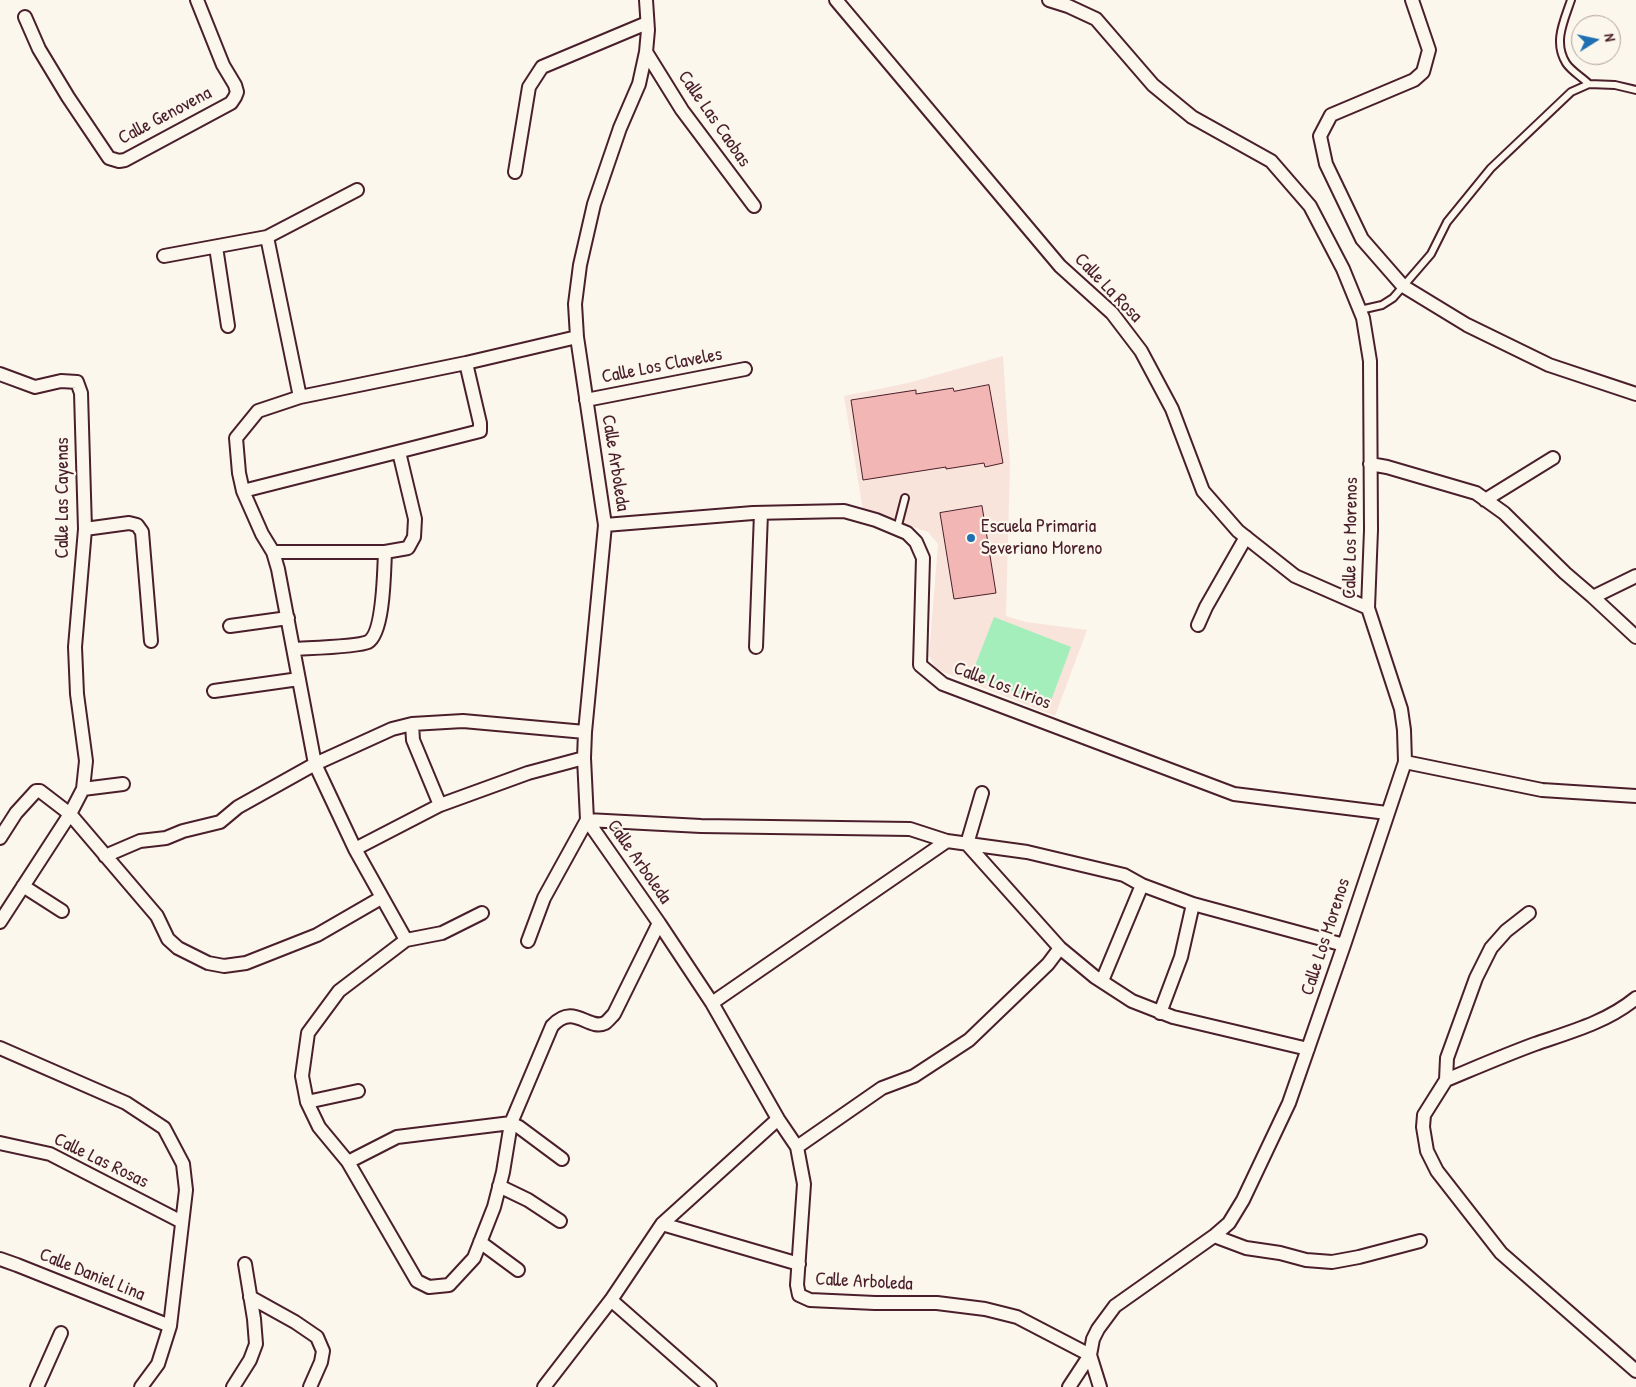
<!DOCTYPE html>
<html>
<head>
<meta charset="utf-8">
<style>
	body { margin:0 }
	#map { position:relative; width:1636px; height:1387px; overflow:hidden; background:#fbf7ec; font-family:"Patrick Hand",sans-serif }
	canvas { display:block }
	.north { position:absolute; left:1571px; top:15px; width:50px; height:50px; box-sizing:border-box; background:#fbf7ec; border:1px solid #b4a19f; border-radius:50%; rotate:80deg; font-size:14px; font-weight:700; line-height:20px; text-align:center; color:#4a1f2b }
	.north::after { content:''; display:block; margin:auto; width:18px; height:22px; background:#1f6fb2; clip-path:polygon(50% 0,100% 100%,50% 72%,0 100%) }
</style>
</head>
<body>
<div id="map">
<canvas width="1636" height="1387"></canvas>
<div class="north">N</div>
</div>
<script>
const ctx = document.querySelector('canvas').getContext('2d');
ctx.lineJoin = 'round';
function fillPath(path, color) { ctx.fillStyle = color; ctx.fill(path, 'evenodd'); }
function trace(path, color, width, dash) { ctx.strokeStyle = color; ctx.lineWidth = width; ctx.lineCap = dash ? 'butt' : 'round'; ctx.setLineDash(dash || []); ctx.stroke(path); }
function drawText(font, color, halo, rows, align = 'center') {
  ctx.font = font + ' "Patrick Hand",sans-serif'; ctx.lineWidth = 4.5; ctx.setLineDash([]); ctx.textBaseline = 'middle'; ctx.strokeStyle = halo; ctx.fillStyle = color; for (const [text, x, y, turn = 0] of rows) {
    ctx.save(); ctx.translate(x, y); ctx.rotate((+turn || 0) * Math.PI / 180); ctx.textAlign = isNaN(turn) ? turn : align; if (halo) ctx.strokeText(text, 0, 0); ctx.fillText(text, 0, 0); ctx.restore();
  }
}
fillPath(new Path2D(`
	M1003,356L1010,463L1006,616L1026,622L1087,630L1055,716L936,669L929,655L938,544L928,532L863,510L844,396L908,383Z`), '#f8e4db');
fillPath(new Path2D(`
	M994,617L1071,647L1049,706L971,676Z`), '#a4eebc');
const building = new Path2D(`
	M989,385L1003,463L985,467L984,463L946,469V467L863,480L851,400L916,390V394L953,388L954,391Z
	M982,506L996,593L954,599L940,513Z`);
fillPath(building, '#f2b6b4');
trace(building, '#4a1f2b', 1);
const service = new Path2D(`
	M1571,0C1564,21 1553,42 1566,63C1571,71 1582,77 1589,84
	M1360,310L1382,305L1393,298L1431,254L1447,222L1491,168L1571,92L1589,84L1615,85L1636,90
	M897,529L905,498`);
const minor = new Path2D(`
	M646,0L648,30L646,52L639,84L620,128L594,204L580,265L575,304L577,337L605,525L585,732L584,758L587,820L659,923L712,1003L778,1119L797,1147L804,1184L797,1285L799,1295L810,1300L875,1303H937L985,1309L1017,1317L1090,1355L1069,1387
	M836,0L1060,266L1112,313L1141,351L1172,409L1203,491L1238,531L1295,576L1368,608
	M1049,0L1068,6L1096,19L1153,85L1192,117L1271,161L1310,206L1343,269L1363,318L1370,361L1371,530L1368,608L1401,709L1404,730L1405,762L1344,945L1289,1103L1243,1200L1229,1223L1214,1236L1115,1306L1098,1329L1093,1339L1090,1355L1100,1387
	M1412,0L1429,50L1423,72L1414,80L1331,115L1320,136L1326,164L1362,239L1403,286L1467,325L1549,365L1636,394
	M25,17L39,49L68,97L109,158L119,161L125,160L231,103L235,97L237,92L235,85L223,65L197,0
	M646,52L682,110L754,206
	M515,172L529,87L542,67L647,23
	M267,237L300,397
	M216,247L228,326
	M164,256L267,237L357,190
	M0,374L35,387L61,381L77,382L81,393L85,529L75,647L77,694L86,761L83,789L70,814L0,922
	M586,400L745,369
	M1370,464L1387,467L1476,493L1504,513L1565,573L1593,597L1636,576
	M243,491L480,431V423L466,363
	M1485,500L1553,458
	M605,525L753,513L844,511L876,520L907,533L916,542L923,558L920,665L943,684L1234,794L1387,813
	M85,529L129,523L137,525L142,532L151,641
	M273,552H385L408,548L414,537L415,519L399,452
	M1593,597L1636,637
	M1198,625L1206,607L1246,537
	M230,626L288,618
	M756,647L761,513
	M294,649C308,648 357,647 368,642C384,633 384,570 385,552
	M214,691L299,679
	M412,724L413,740L440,805
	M1405,762L1542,790L1636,796
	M83,789L123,784
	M982,793L967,844L1060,948L1095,977L1132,1001L1173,1017L1308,1049
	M587,820L701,826L910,829L947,841L1027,852L1124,875L1142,885L1193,904L1344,945
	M0,838L16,813L36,791H40L70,814L157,916L168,939L178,948L208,963L224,966L246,963L317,935L381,898
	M355,849L440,805L528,773L584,758
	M105,856L140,841L166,838L183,831L220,822L238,807L315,764L392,729L412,724L463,721L585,732
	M23,886L62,911
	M482,913L442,933L406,940L339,991L308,1033L302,1076L307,1102L319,1127L348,1162L397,1137L511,1123L519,1127L562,1159
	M1529,913L1506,931L1491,948L1476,978L1447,1058L1446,1080L1424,1115L1423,1127L1427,1151L1437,1171L1501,1253L1636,1371
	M406,940L355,849L315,764L278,569L273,552L262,534L243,491L239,473L236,438L258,411L300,397L466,363L577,337
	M528,941L544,898L587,820
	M1102,981L1142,885
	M712,1003L947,841
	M1160,1013L1181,957L1193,904
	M0,1048L126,1103L164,1128L183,1164L186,1190L170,1326L158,1364L141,1387
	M1446,1080C1475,1068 1505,1055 1535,1044C1570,1032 1607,1022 1636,998
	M307,1102L358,1091
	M0,1143L50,1154L182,1222
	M797,1147L882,1088L914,1076L969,1040L1048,964L1060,948
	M348,1162L417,1281L429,1287L449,1285L474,1258L494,1207L503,1172L511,1123L552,1026C574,1002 588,1031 605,1023C608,1021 611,1017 614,1014L659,923
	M499,1186L528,1200L560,1221
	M662,1224L799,1264
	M1214,1236L1246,1248L1280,1253L1306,1260L1332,1262L1359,1257L1420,1241
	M480,1242L518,1270
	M0,1259L17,1265L170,1326
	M250,1297L295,1322L317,1337L323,1351L321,1362L310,1387
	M611,1300L710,1387
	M37,1387L61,1333
	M233,1387L250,1360L256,1344L254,1319L245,1264
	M544,1387L611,1300L662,1224L778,1119`);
trace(service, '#4a1f2b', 10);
trace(minor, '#4a1f2b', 16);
trace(service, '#fbf7ec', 6);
trace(minor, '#fbf7ec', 12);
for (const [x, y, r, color] of [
	[971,538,5,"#1f6fb2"]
]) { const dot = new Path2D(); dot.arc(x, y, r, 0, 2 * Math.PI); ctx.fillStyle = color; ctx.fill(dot); trace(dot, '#fbf7ec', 2); }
drawText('19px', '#4a1f2b', '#fbf7ec', [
	["Calle Genovena",165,116,-28],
	["Calle Las Caobas",714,119,55],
	["Calle La Rosa",1108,288,46],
	["Calle Los Claveles",662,366,-11],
	["Calle Arboleda",615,463,81],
	["Calle Las Cayenas",63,498,-90],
	["Calle Los Morenos",1351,538,-89],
	["Calle Los Lirios",1002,686,21],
	["Calle Arboleda",639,862,55],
	["Calle Los Morenos",1326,937,-72],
	["Calle Las Rosas",101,1161,26],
	["Calle Daniel Lina",92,1275,22],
	["Calle Arboleda",864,1282,3]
]);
drawText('19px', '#4a1f2b', '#fbf7ec', [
	["Escuela Primaria",981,527],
	["Severiano Moreno",981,549]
], 'left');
</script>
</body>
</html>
